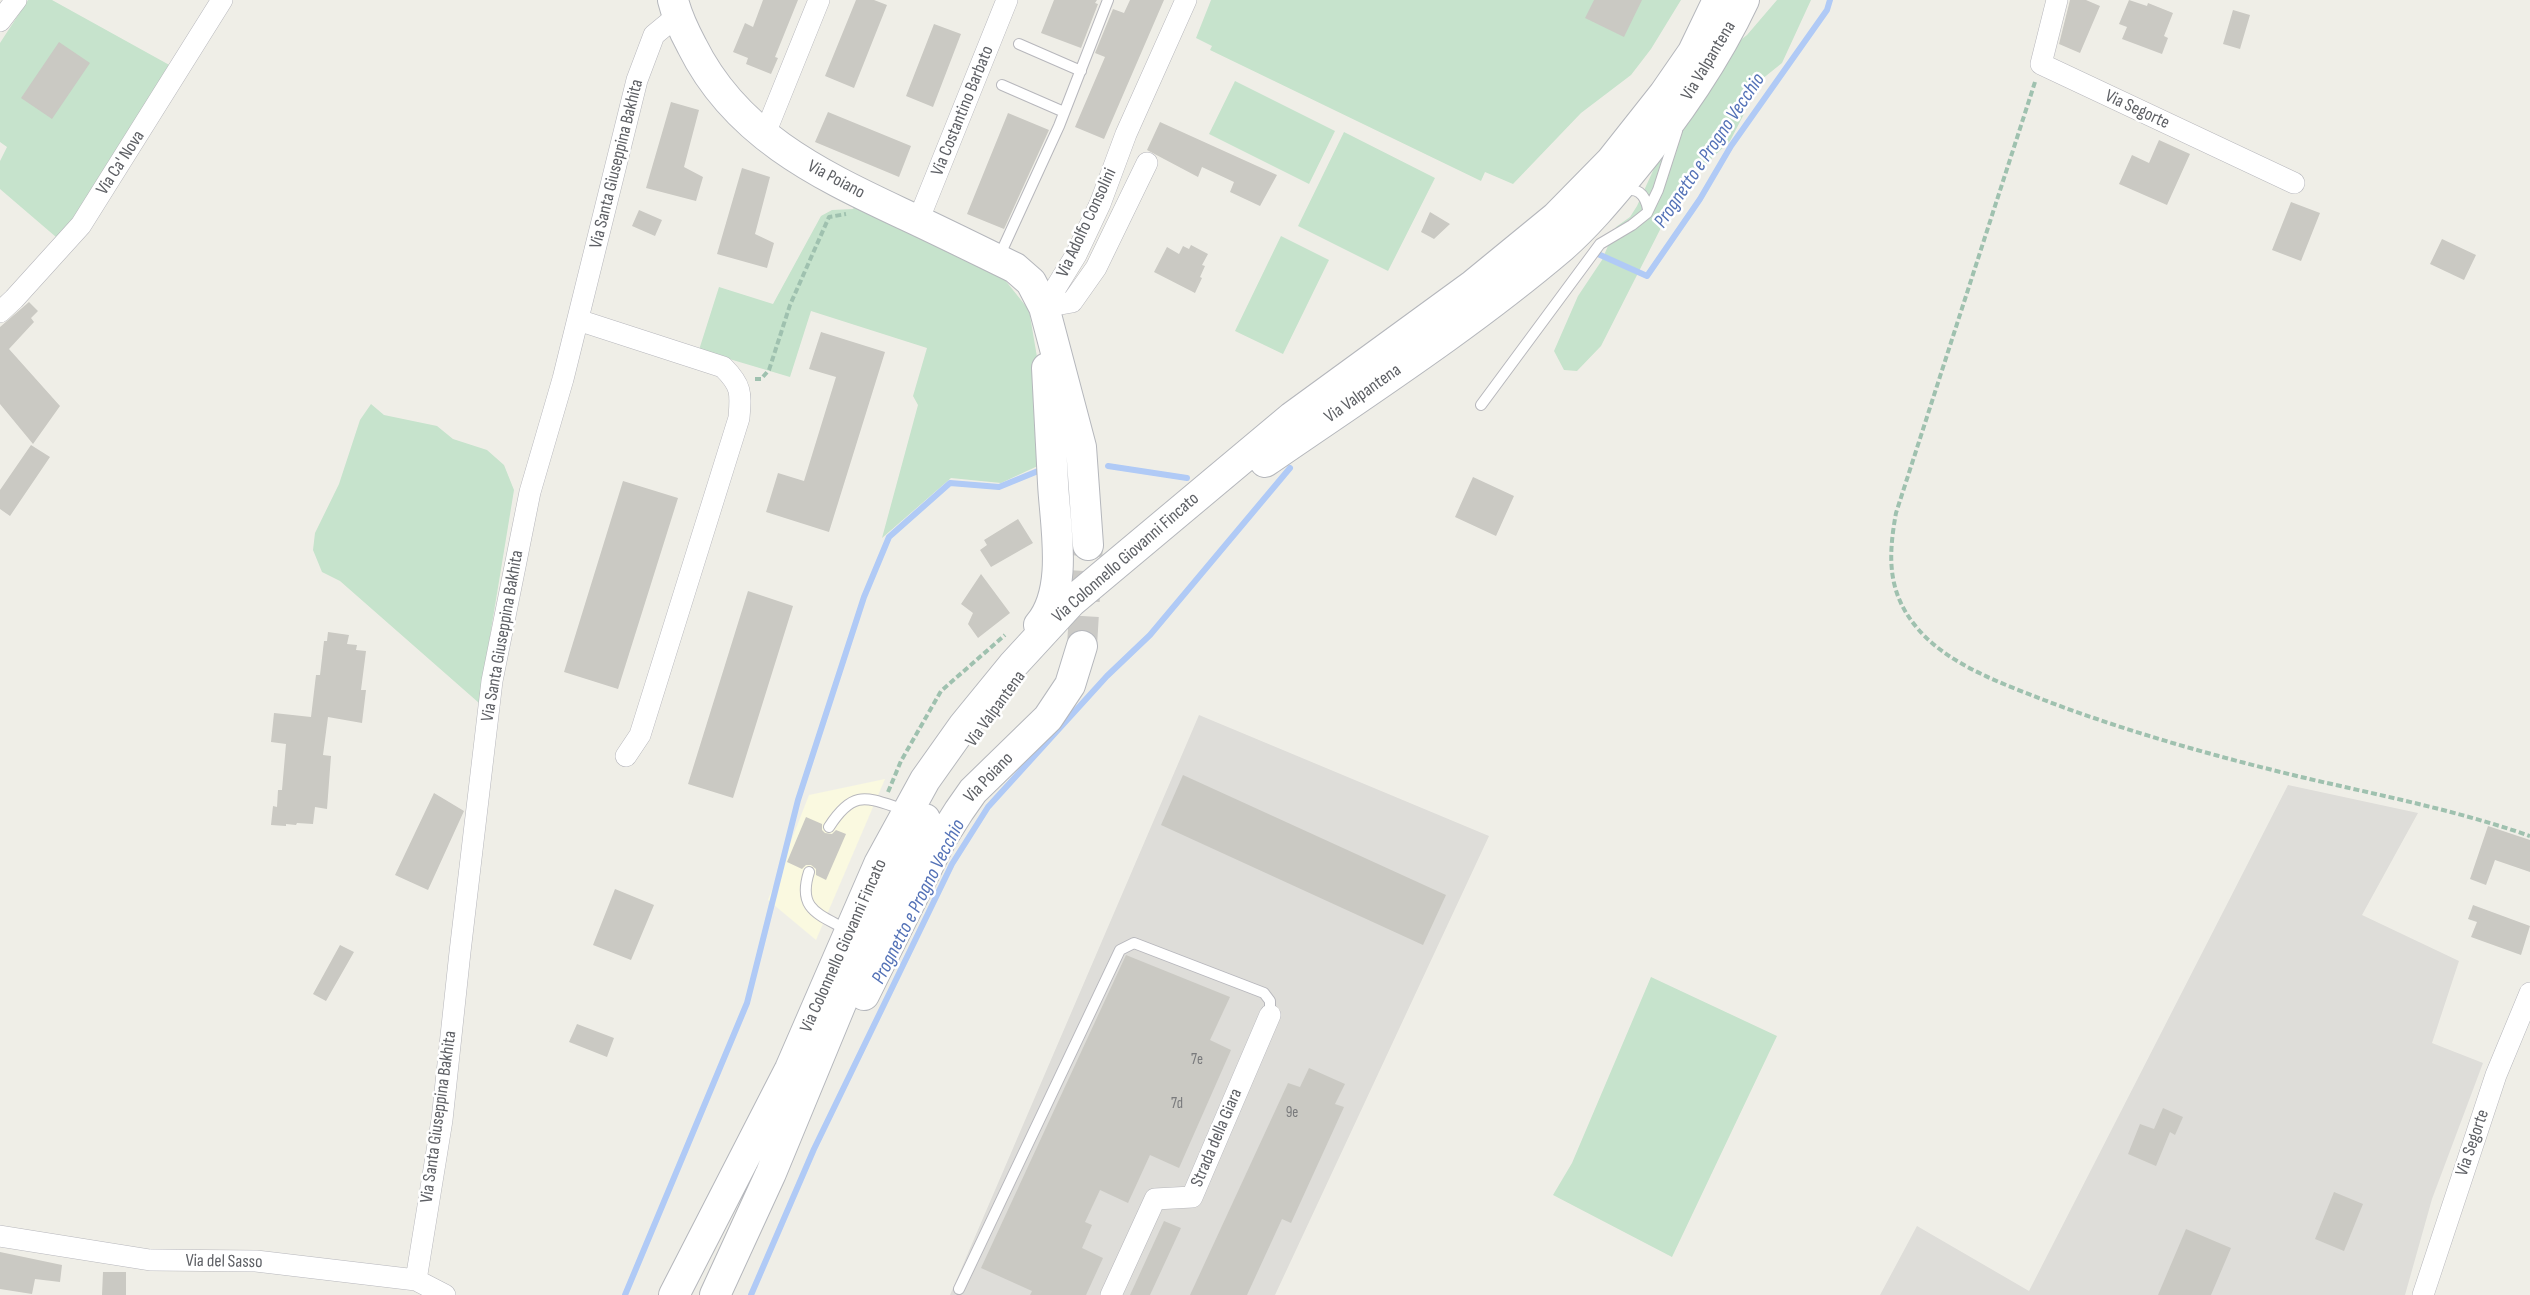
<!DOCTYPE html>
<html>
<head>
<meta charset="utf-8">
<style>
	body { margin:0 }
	canvas { display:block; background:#efeee7 }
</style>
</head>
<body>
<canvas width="2530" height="1295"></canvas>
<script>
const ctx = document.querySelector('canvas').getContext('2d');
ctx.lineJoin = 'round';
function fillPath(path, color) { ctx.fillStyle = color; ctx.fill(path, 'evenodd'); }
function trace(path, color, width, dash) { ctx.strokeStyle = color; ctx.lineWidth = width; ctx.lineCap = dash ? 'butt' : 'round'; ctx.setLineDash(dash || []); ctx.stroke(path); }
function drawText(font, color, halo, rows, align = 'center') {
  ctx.font = font + ' "Sofia Sans Condensed",sans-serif'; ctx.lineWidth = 5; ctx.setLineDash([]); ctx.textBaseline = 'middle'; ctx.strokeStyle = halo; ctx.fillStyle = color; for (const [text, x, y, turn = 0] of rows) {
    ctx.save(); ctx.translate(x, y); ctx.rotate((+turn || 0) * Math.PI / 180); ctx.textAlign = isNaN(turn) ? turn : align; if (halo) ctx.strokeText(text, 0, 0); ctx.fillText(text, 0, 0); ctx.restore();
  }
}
fillPath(new Path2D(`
	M885,779L816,940L768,900L809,795Z`), '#faf9e0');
fillPath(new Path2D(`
	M1199,715L1489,836L1275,1295H950Z
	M2288,785L2418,813L2362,915L2459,961L2432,1043L2483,1063L2432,1199L2405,1295H1880L1917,1226L2029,1291Z`), '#deddd9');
fillPath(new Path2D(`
	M28,0H52L173,67L63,243L0,189V161L7,147L0,142V43Z
	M1211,0H1681L1651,49L1631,75L1581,113L1513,184L1485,172L1481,181L1210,50L1212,46L1196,38Z
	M1777,0H1811L1782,63L1751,88L1744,114L1730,141L1709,161L1669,212L1601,346L1577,371L1564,370L1554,351L1578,296L1602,260L1616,227L1630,217L1637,206L1666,142L1681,132L1690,117L1711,63L1747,35Z
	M1235,81L1335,131L1309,184L1209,134Z
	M1344,132L1435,178L1388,271L1298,226Z
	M857,203L1005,280L1029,310L1037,357L1042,464L1001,483L951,478L882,538L918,405L913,396L927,348L811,311L790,377L699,350L719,287L773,304L821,216L832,210L853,209Z
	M1281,236L1329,260L1283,354L1235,331Z
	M371,404L384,415L437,426L453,439L487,450L504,465L514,490L479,703L340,581L322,572L313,550L315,533L339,484L360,420Z
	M1651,977L1777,1036L1672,1257L1553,1195L1572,1163Z`), '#c6e3cc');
trace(new Path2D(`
	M1598,254L1647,276L1700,199L1731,146L1827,10L1830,0
	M1108,466L1187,478
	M625,1295L747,1003L798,800L864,597L889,537L950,483L999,487L1043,469
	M751,1295L814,1149L952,864L988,807L1107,676L1150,635L1290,468`), '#b0caf6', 6);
fillPath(new Path2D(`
	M763,0H798L775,57L778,58L771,74L746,64L748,58L733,52L745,23L753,27Z
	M856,0H874L887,5L854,88L825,76Z
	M1054,0H1097L1095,3L1098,4L1081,48L1041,33Z
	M1130,0H1164L1104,139L1075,127L1105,57L1095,53L1113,9L1124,13Z
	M1594,0H1642L1624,37L1585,18Z
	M2070,0H2086L2100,6L2080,53L2059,44Z
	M2129,0L2147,6L2148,3L2173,13L2164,36L2168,38L2162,54L2122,39L2127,27L2119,24Z
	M2233,10L2250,15L2240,49L2223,44Z
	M934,24L961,34L933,107L906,96Z
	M59,42L90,63L52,119L21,98Z
	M671,102L699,110L684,167L703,177L696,201L646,188Z
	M828,112L911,146L899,177L815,142Z
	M1008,113L1049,130L1004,229L967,214Z
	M1160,122L1277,175L1260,206L1230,192L1234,182L1202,167L1198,177L1147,150Z
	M2159,140L2190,154L2167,205L2119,184L2132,155L2149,163Z
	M742,168L770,177L755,234L774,243L767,268L717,254Z
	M2291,202L2320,213L2301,261L2272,250Z
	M639,210L662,220L655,236L632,226Z
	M1430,212L1450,224L1434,239L1421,232Z
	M2442,239L2476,255L2464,280L2430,264Z
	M1191,245L1208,254L1202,265L1205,266L1200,277L1202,278L1195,293L1154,272L1167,247L1179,254L1183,246L1189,249Z
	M29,302L38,311L31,318L34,322L9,349L60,406L33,444L0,404V327Z
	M821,332L885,352L829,532L766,512L778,473L804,481L836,377L809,369Z
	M31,445L50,457L10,516L0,509V490Z
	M1473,477L1514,496L1496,536L1455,517Z
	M623,481L678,498L618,689L564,672Z
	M1018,519L1033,543L991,567L980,550L987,545L984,540Z
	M981,574L1010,613L978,638L968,624L973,613L961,604Z
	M748,591L793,606L733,798L688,784Z
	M328,632L349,635L347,644L357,645L356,650L366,651L361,690H366L362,723L328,717L323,755L331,756L327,809L315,807L313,824L297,823L296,825L286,824V826L271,825L273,806L277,807L278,790H282L286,744L271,742L274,713L311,717L316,675H320L324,641H327Z
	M1183,775L1446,895L1423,945L1161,825Z
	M434,793L464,811L428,890L395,875Z
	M806,817L822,824V830L825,833L832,834L836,830L846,834L826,880L816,875V869L811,865H806L802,869L787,862Z
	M2488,826L2530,840V872L2495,860L2486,885L2470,879Z
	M615,889L654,905L631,960L593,945Z
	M2473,905L2530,926L2521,955L2471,937L2477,922L2468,919Z
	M340,945L354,952L326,1001L313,994Z
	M1126,955L1230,997L1210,1040L1231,1050L1179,1168L1150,1155L1128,1203L1100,1190L1085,1222L1092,1225L1082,1248L1103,1258L1086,1295H1030L1032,1291L981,1268Z
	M577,1024L614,1038L607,1057L569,1042Z
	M1309,1068L1345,1084L1335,1104L1344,1107L1291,1223L1282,1219L1247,1295H1190L1288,1083L1300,1087Z
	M2163,1108L2183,1117L2175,1135L2170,1132L2156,1166L2128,1154L2140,1124L2154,1129Z
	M2334,1192L2363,1204L2344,1251L2315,1239Z
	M1164,1221L1181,1228L1150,1295H1130Z
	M2186,1229L2231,1248L2211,1295H2158Z
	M0,1252L62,1265L60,1282L35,1279L32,1294L0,1289Z
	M103,1272H126V1295H102Z`), '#cac9c3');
trace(new Path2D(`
	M1082,646L1088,545`), '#cbcac6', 30, [30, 15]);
const lane = new Path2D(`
	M1019,44L1081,71
	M1002,85L1064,112
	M1622,192C1637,186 1645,194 1648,209
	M998,259L1059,126L1108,0
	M1481,405L1600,244L1632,225L1647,213L1658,190L1677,131
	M829,827C854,788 867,798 905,810
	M809,872C797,910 819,914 847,930
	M959,1289L1120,950L1134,943L1264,993L1270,1001V1015`);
const street = new Path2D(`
	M2057,0L2041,64L2294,183
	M0,21L16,0
	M764,136L819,0
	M918,221L1007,0
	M1044,307L1076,255L1100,204L1126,134L1186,0
	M1044,307L1072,302L1096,268L1147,163
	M0,312L14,299L81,225L222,0
	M578,320L723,367C742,386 741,393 739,418L640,735L626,756
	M0,1236L150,1260L256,1261L416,1280L445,1295
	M416,1280L442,1120L460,952L492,681L530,492L563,379L637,80L654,35L677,16
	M1111,1295L1155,1199L1192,1197L1270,1015
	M2423,1295L2496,1075L2530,993`);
const secondary = new Path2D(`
	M673,0C677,17 684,31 692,46C735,133 816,173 899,212C938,230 976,249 1015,268L1031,282L1044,307L1081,447L1088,545
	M1265,462C1365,393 1469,326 1562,247C1586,226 1607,201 1627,177C1672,123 1714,64 1744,0
	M1039,625C1069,590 1055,525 1053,483C1051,445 1049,406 1047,368
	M864,995L942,838L959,811L973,791L1048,718L1070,685L1082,646
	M674,1295L790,1069L879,864L925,780L964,725L1013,665L1071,602L1292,417L1473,285L1556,217L1611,161L1664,94L1693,52L1718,0
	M715,1295L771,1173L871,931L925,819`);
trace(lane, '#b7b7bc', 12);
trace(street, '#b7b7bc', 22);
trace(secondary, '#b5b7bc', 32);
trace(new Path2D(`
	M2035,82L1896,513C1888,557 1887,593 1918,629C1949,665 2001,683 2044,700C2128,732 2214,756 2301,777C2378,795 2456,810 2530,836
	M755,379H761L769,370L790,305L829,217L846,214
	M888,792L901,761L941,691L1005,635`), '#9fc1af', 4, [6, 3]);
trace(lane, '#fff', 10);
trace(street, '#fff', 21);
trace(secondary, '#fff', 30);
drawText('15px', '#797a7c', null, [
	["7e",1197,1060],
	["7d",1177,1104],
	["9e",1292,1113]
]);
drawText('18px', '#5e6065', '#fff', [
	["Via Valpantena",1709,61,-59],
	["Via Segorte",2137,110,25],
	["Via Costantino Barbato",963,111,-68],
	["Via Ca' Nova",121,163,-57],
	["Via Santa Giuseppina Bakhita",617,164,-76],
	["Via Poiano",836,180,28],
	["Via Adolfo Consolini",1087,223,-65],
	["Via Valpantena",1363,394,-35],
	["Via Colonnello Giovanni Fincato",1126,558,-41],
	["Via Santa Giuseppina Bakhita",503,636,-80],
	["Via Valpantena",996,709,-54],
	["Via Poiano",989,778,-46],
	["Via Colonnello Giovanni Fincato",844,946,-66],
	["Via Santa Giuseppina Bakhita",439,1117,-82],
	["Strada della Giara",1217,1138,-67],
	["Via Segorte",2473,1143,-71],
	["Via del Sasso",224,1262,1]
]);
drawText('italic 20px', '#5472b7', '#fff', [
	["Prognetto e Progno Vecchio",1710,151,-56],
	["Prognetto e Progno Vecchio",919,902,-63]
]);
</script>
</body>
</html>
